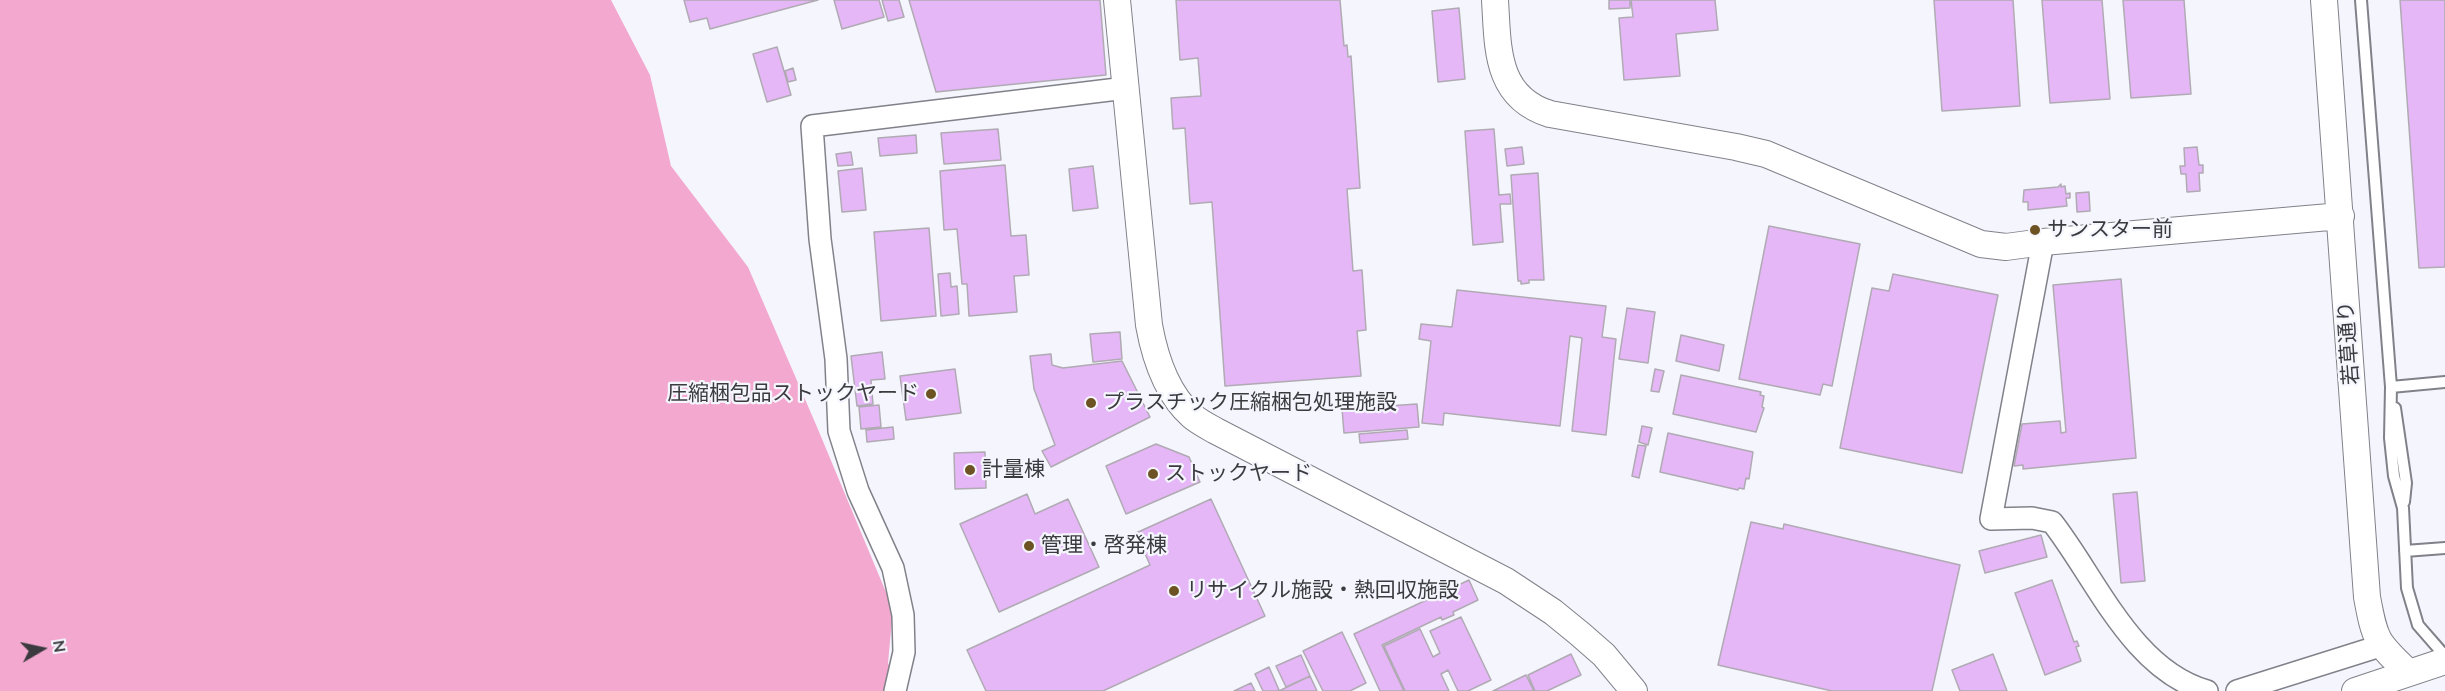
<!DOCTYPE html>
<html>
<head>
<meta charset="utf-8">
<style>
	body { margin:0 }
	#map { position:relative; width:2445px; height:691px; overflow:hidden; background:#f5f5fe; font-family:Mulish,sans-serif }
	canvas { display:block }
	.north { position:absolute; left:12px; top:619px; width:60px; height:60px; -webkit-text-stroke:4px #f5f5fe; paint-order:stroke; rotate:81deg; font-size:16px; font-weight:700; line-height:24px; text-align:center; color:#3b3b3f }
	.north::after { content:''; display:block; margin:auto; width:21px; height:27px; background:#3b3b3f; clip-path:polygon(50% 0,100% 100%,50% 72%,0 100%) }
</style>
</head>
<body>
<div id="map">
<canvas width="2445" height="691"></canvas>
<div class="north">N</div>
</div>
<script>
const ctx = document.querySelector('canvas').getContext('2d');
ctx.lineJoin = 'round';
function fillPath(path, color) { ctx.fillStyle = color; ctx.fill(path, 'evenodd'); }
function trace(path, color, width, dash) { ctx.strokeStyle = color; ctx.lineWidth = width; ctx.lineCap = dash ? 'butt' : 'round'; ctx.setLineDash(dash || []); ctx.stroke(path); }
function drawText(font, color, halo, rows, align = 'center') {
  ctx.font = font + ' Mulish,"Noto Sans JP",sans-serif'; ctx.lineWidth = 4.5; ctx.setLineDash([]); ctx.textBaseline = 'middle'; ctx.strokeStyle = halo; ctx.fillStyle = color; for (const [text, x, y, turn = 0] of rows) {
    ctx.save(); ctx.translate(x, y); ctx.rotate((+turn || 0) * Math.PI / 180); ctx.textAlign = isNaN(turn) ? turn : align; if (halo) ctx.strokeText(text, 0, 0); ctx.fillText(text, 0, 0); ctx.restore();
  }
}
fillPath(new Path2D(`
	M0,0H611L650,75L671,166L748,267L817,427L893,609L888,663L902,691H0Z`), '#f3a8cf');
const building = new Path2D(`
	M684,0H818L710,29L707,18L690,22Z
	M834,0H879L884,17L842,29Z
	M882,0H899L904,17L888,21Z
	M909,0H1100L1106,75L936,92Z
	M1176,0H1340L1344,46L1347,45L1348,57L1351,56L1360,188L1347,189L1353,271L1362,270L1366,330L1357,331L1361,376L1225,386L1212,202L1190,204L1185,128L1173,129L1171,98L1201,96L1198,58L1180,60Z
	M1609,0H1630V8L1609,9Z
	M1631,0H1715L1718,30L1676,34L1680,76L1624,80L1619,18L1633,17Z
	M1934,0H2013L2020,106L1942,111Z
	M2042,0H2102L2110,99L2050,103Z
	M2123,0H2184L2191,94L2131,98Z
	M2400,0H2445V267L2419,268Z
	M1459,8L1465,79L1438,82L1432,11Z
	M777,47L791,95L767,102L753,54Z
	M793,68L796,80L788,82L785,71Z
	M998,129L1001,160L944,164L941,133Z
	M1494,129L1499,195L1510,194L1511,204H1500L1503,242L1473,245L1465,131Z
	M916,135L917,153L880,156L878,138Z
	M1522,147L1524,164L1507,166L1505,149Z
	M2197,147L2199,165H2203V173H2199L2200,191L2187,192L2186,174H2181L2180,166H2185L2184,148Z
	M851,152L853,165L838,166L836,154Z
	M1005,165L1011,236L1026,235L1029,275L1014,276L1017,312L969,316L967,284H962L957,229L944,230L940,171Z
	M1093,166L1098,208L1073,211L1069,169Z
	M862,168L866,210L842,212L838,171Z
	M1538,173L1544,280H1529V283L1521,284V281H1518L1511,175Z
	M2061,184V187L2065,186L2066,194L2070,193V198H2066L2067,206L2028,210V202H2023L2024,190L2058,187Z
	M2089,192L2090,211L2077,212L2076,193Z
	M1769,226L1860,244L1832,386L1823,384L1820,395L1739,379Z
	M929,228L936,316L881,321L874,232Z
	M950,273L951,287L957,286L959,314L941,316L938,274Z
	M1893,274L1998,295L1962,473L1840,448L1872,288L1889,291Z
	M2121,279L2136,458L2023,469V465L2014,466L2022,424L2060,421L2061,433L2066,432L2053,285Z
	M1457,290L1606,306L1602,337L1616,339L1606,435L1572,431L1582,338L1570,336L1560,426L1444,413L1443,425L1422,423L1431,341L1419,339L1421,324L1452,327Z
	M1627,308L1655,312L1648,363L1619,359Z
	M1120,332L1122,359L1093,362L1090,334Z
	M1681,335L1724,345L1719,371L1676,361Z
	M882,352L885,379L871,380L873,404L857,406L851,356Z
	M1051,354L1052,365L1063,368L1122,361L1150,417L1051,467L1042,451L1055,445L1034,389L1030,356Z
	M955,369L961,413L906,420L900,376Z
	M1655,369L1664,371L1659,392L1651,391Z
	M1681,375L1761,392L1760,395L1764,396L1762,407L1764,408L1756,432L1673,414Z
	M1417,404L1419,427L1344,433L1342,409Z
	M879,405L881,427L861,429L859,407Z
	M1642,426L1652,428L1648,445L1639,442Z
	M893,427L894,439L867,442L866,430Z
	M1407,430L1408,439L1360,443L1359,434Z
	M1668,433L1753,452L1749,479L1746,478L1744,489L1739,488L1738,490L1660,472Z
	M1156,444L1189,457L1200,482L1126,514L1106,466Z
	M1638,445L1646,446L1639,478L1632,476Z
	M985,452L986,488L955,489L954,453Z
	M2137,492L2145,581L2121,583L2113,494Z
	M1027,494L1035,514L1068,499L1099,567L999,612L960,524Z
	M1211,499L1265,616L1103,691H986L967,650L1150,565L1136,533Z
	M1751,522L1783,529L1784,524L1960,565L1932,691H1832L1718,665Z
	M2041,535L2047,557L1985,573L1979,551Z
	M1469,580L1478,600L1453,612L1454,615L1442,620L1441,617L1382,645L1404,691H1380L1354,634Z
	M2052,580L2074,642L2077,641L2079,646L2076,647L2081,661L2045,675L2015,593Z
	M1461,617L1491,680L1468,691H1458L1448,670L1441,674L1449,691H1405L1384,646L1420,629L1433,657L1440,653L1430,631Z
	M1342,632L1366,683L1350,691H1323L1303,651Z
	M1571,654L1581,675L1547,691H1535L1528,675Z
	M1993,654L2007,691H1960L1952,670Z
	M1301,655L1310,676L1286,687L1276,666Z
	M1269,667L1279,690L1277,691H1263L1255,674Z
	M1526,675L1534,691H1493Z
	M1310,676L1317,691H1279Z
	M1251,683L1255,691H1234Z`);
fillPath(building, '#e5b7f7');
trace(building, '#b0aab3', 1.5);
const service = new Path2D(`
	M2361,0L2391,387L2390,438L2394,476L2403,508L2407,588L2418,625L2445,656
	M2391,387L2445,382
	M2395,408L2406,483L2404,502
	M2405,551L2445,548`);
const minor = new Path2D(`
	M2043,242L1991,519L2032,518L2052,522C2096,578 2132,670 2207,691
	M895,691L904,652L903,615L893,568L858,491L839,431L836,359L820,239L812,126L1126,88
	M2237,691L2380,646`);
const tertiary = new Path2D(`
	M1117,0L1149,325C1155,358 1167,394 1192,416C1199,422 1209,427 1216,431L1506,581L1553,612L1580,634L1604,655L1634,691
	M1495,0C1498,47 1495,97 1550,114L1736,147L1766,154L1981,244L2006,247L2043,242L2341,216
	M2324,0L2367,597C2375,640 2376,642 2408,672
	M2355,691L2445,661`);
trace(service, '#81818a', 14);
trace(minor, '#81818a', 24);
trace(tertiary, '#81818a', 28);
trace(service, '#fff', 10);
trace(minor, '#fff', 21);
trace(tertiary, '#fff', 26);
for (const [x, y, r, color] of [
	[2035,230,6,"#6d5224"],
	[931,394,6,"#6d5224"],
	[1091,403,6,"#6d5224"],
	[970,470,6,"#6d5224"],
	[1153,474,6,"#6d5224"],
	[1029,546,6,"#6d5224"],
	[1174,591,6,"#6d5224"]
]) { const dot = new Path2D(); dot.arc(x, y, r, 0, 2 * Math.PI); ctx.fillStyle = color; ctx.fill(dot); trace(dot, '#f5f5fe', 2); }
drawText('21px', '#3b3b3f', '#f5f5fe', [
	["サンスター前",2047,230],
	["圧縮梱包品ストックヤード",919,394,"right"],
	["プラスチック圧縮梱包処理施設",1103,403],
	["計量棟",982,470],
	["ストックヤード",1165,474],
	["管理・啓発棟",1041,546],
	["リサイクル施設・熱回収施設",1186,591]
], 'left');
drawText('21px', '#3b3b3f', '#f5f5fe', [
	["若草通り",2349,343,-94]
]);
</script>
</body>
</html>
